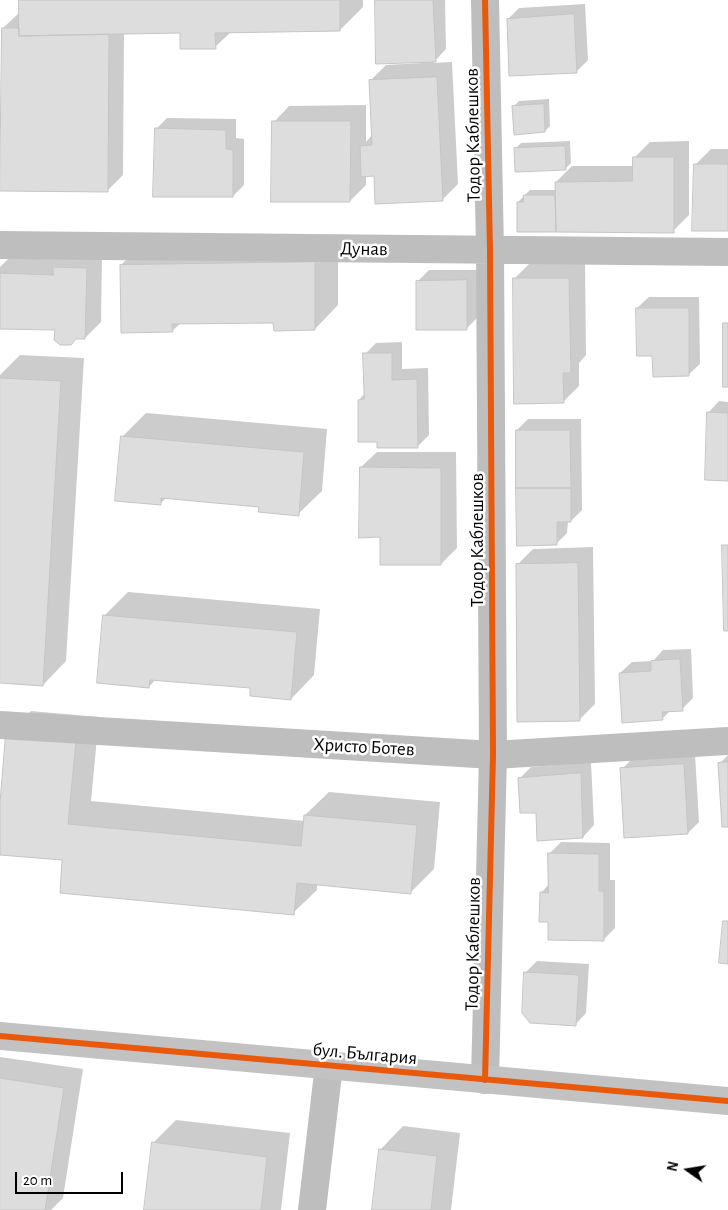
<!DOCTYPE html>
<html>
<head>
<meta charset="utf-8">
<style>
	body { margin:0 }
	#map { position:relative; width:728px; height:1210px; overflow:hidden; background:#fff; font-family:"Alegreya Sans",sans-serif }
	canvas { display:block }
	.north { position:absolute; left:663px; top:1145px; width:50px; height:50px; -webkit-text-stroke:4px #fff; paint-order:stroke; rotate:283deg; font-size:14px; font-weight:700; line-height:20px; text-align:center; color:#000 }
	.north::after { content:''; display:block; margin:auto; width:18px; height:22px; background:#000; clip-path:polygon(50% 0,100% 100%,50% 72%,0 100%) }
	.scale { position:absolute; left:15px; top:1172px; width:108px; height:22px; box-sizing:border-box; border:2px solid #000; border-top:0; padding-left:6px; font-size:15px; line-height:18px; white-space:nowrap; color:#000; -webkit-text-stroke:4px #fff; paint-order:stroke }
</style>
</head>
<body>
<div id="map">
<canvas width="728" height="1210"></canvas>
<div class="north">N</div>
<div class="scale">20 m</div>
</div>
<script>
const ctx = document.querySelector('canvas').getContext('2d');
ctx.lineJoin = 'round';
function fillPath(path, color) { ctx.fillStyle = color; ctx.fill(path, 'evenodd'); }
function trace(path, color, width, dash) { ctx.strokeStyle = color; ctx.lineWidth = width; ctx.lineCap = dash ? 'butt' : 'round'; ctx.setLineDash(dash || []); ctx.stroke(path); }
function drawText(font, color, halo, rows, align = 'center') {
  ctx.font = font + ' "Alegreya Sans",sans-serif'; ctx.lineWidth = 5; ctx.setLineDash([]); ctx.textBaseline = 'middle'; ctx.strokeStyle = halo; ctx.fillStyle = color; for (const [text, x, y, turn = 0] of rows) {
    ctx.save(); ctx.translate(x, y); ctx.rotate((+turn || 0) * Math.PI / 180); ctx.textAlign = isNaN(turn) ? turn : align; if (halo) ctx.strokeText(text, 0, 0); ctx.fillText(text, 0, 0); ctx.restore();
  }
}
fillPath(new Path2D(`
	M20,0H363V7L340,30L231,32L215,47L181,32L124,33L123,175L107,191L3,28L20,12Z
	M377,0H445L446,49L433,63L452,62L458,184L442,200L375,175H366V185L350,201L274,122L289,106L366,105V142L372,135L370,81L386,65L422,63V61Z
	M585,4L588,60L576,72L508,19L519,8Z
	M549,99L550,126L545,131L513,107L519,101Z
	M167,118L236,119V138L244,139V185L233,196L156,129Z
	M570,141L571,163L565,169L516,148L521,143Z
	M689,141V215L673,231H518V202L530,190H556V182L572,166H634V158L650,142Z
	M711,149H728V230L695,165Z
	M338,239V305L315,329L274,321L181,323L172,331L121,265L144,242Z
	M102,253L101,322L85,338L56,328H0V267L9,258Z
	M530,263H585L586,355L579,363V386L563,402L514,279Z
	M429,270H477V318L466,329L417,282Z
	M649,297H699L700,364L688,375L654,355L637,308Z
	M402,342V369L428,368L429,435L418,446L378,440L359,400L365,393V354L376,343Z
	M20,355L84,358L66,661L43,685L0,682V375Z
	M719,401L728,402V480L708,413Z
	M146,413L327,429L322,491L298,514L260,506L167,497L160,504L122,437Z
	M528,419H581L582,510L571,521H568L567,533L556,544L517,430Z
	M377,452H456L457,548L441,564L381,536L361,467Z
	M593,547L595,704L579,720L517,565L533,549Z
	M128,592L320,609L314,675L291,699L252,687L156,679L149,687L104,616Z
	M691,649L693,698L682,709L671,710L662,719L620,673L632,662L653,661L663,650Z
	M31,711L99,717L91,801L305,821V815L329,792L440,802L434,869L410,893L317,884V890L293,913L64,859L0,853V817L8,735Z
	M695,754L699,822L688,833L622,769L633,758Z
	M728,755V826L719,764Z
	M591,762L594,825L583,837L537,811L520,778L531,767Z
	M561,842L610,843V880H615V928L603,940L549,921L541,893L549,884V854Z
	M537,961L589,964L586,1013L575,1025L526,972Z
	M0,1057L83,1069L63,1198L51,1210H0Z
	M176,1120L290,1133L281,1210H145L153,1143Z
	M403,1126L460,1133L451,1210H373L380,1150Z`), '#0003');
const building = new Path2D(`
	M19,0H340V31L215,33L216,49H180V33L19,36Z
	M375,0H433L436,62L376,64Z
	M574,14L577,73L509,76L507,19Z
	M2,28H19V36L109,34L108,192L0,191Z
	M437,77L443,201L375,204L374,176L361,177L360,146L372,145L369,80Z
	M544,104L545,132L514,135L512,106Z
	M272,121H351L350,202H271Z
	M155,128L226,130V149L233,150V197H153Z
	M565,146L566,170L515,172L514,148Z
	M633,157H674V233L556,232L555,182L632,181Z
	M694,164H728V231H692Z
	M524,195H555L556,232H517V202H523Z
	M315,262V330L274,331L273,323L172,324L173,332L121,333L120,265Z
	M53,267L87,268L85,339H76L71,345H60L54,340L55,330L0,329V273L53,275Z
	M513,278H569L571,373H563L564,403L514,404Z
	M467,280V330H416V281Z
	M636,308H689V376L653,377L652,356H637Z
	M723,323H728V387H723Z
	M363,353H392V380L417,379L418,448H377V442H358V400L364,399Z
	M0,378L61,381L43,686L0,683Z
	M707,412L728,413V481L705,480Z
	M516,430H570L571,488H516Z
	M121,436L304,452L299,516L258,512L259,507L161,498V505L115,501Z
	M360,467L441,468V565H380V537L359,538Z
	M516,488H571V522H557V545L517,546Z
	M722,545H728V631H724Z
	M578,563L580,721L517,722L516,564Z
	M103,615L297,632L291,700L250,696V688L150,680L149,688L97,683Z
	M680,659L683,711L662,712L663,720L622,723L619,673L651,671V661Z
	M6,734L76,741L68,824L301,846L304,815L417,825L411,894L297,883L294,915L60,893L62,860L0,855V803Z
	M728,762V827H722L718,763Z
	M684,764L688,834L624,838L620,768Z
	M581,773L583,838L537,841L536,813H520L518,778Z
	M548,853L599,854V891H604V941L548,940V922H539L540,892L548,893Z
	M723,921H728V964L719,963Z
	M524,972L579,975L576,1026L530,1023L522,1013Z
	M0,1078L64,1088L45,1210H0Z
	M152,1142L267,1157L261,1210H144Z
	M379,1149L437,1156L431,1210H372Z`);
fillPath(building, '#ddd');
trace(building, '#c5c5c5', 1);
trace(new Path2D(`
	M0,245L728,252
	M0,725L493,755L728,741
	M485,1080L493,755L490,250L485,0
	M312,1210L329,1065`), '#bebebe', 28);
trace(new Path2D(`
	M0,1036L728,1101`), '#c2c2c2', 28);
trace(new Path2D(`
	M0,1036L728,1101
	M485,1080L493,755L490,250L485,0`), '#e8590c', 6);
drawText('19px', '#000', '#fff', [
	["Тодор Каблешков",473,135,-91],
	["Дунав",364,249,1],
	["Тодор Каблешков",477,540,-90],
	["Христо Ботев",364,747,3],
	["Тодор Каблешков",473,944,-89],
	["бул. България",365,1054,5]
]);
</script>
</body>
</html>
